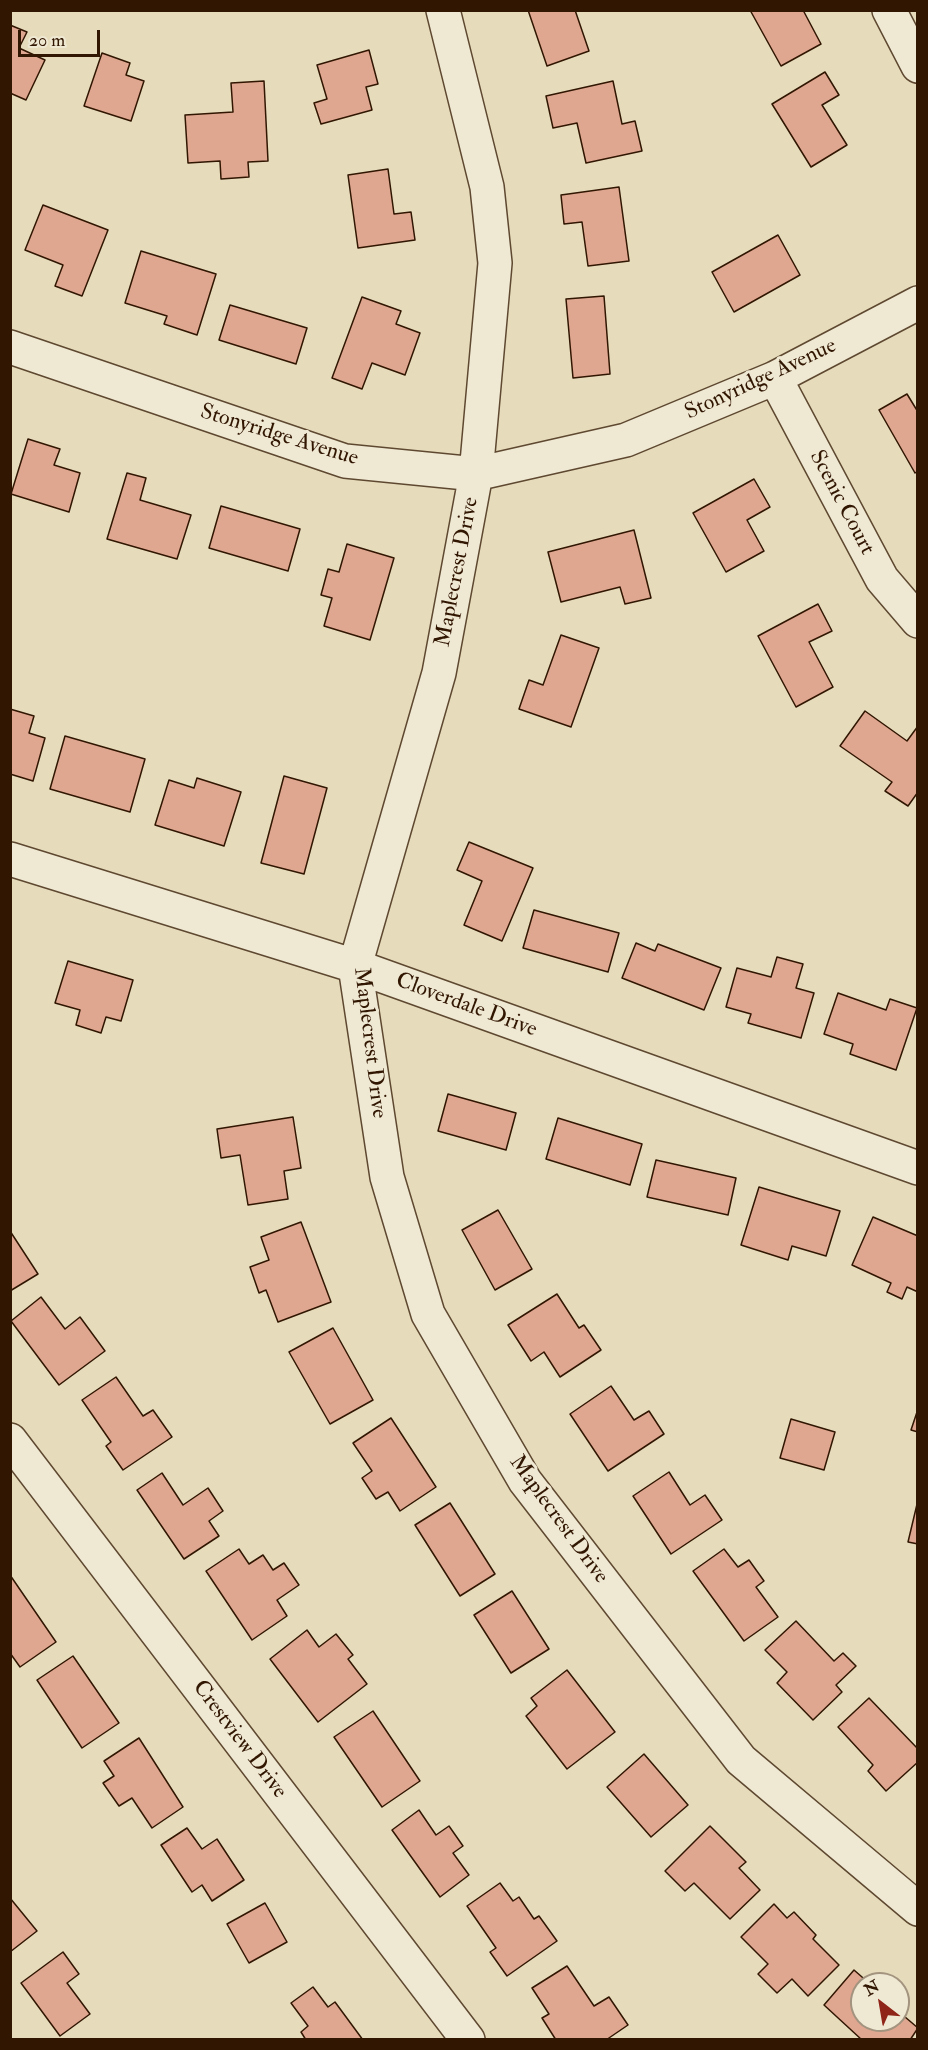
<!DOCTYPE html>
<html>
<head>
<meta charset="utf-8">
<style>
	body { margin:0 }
	#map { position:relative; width:928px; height:2050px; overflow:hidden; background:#e6dcbc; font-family:"IM FELL Double Pica",serif }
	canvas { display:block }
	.frame { position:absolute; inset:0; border:12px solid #311602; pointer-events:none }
	.north { position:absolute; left:850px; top:1972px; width:60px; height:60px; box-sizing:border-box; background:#efe8d3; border:2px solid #a3947f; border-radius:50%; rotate:329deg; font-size:16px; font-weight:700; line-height:24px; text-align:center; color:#311602 }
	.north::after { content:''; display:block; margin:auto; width:21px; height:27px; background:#8f2418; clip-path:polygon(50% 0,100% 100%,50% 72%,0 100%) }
	.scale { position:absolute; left:18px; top:30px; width:82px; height:27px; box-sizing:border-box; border:3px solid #311602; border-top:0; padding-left:8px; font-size:18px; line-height:21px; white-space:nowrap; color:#311602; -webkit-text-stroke:4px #efe8d3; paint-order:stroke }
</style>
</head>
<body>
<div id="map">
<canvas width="928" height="2050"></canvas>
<div class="frame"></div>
<div class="north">N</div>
<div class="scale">20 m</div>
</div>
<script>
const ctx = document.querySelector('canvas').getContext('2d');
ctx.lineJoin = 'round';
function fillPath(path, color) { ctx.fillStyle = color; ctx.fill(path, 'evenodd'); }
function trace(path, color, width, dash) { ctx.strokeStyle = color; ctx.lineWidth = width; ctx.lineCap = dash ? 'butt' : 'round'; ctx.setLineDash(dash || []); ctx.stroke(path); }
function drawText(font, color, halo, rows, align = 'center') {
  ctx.font = font + ' "IM FELL Double Pica",serif'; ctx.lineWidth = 6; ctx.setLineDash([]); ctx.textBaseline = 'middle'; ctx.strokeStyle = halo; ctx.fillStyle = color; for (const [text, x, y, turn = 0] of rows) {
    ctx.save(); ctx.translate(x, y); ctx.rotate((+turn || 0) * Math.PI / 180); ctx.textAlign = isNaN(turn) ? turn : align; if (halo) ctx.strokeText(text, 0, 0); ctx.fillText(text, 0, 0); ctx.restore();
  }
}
const building = new Path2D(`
	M528,10H575L589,51L547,66Z
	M750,10H803L821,44L781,66Z
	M10,25L27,32L19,48L45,60L26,100L10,93Z
	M369,50L378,84L366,87L372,110L321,124L314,103L327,99L317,65Z
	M102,53L130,63L126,75L144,81L131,121L84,106Z
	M825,72L839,95L822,105L847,145L811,167L772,104Z
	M264,81L268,161L248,162L249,177L221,179L220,161L188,163L185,115L233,112L231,83Z
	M613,81L622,124L635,121L642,151L586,163L577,123L553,128L546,96Z
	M388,169L394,214L411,212L415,240L358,248L348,175Z
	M619,187L629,261L588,266L582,222L564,224L561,195Z
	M43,205L108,230L82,296L55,286L63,265L25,250Z
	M778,235L800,275L734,312L712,272Z
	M141,251L216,274L197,335L164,324L167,316L125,303Z
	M604,296L610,374L573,378L566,299Z
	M362,297L401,311L396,324L420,333L405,375L372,363L362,389L332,378Z
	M230,305L307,328L296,364L219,340Z
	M907,394L918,412V471L915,473L879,410Z
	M28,439L60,449L54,465L80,473L69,512L11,494Z
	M127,473L146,478L140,500L191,515L177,559L107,539Z
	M754,479L770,507L747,520L764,551L726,572L693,513Z
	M221,506L300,529L288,571L209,548Z
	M634,530L651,598L625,604L620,587L561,602L548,552Z
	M347,544L394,558L370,640L324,626L332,598L321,595L328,569L339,572Z
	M818,604L832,631L809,642L833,687L796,707L758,636Z
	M561,635L599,648L571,727L519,709L529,680L543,685Z
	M10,709L34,716L29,733L45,738L33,781L10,774Z
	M865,711L907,741L918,726V792L908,806L885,791L892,782L840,746Z
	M65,736L145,759L130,812L50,789Z
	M284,776L327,788L304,874L261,863Z
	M197,778L241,792L224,846L155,825L169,780L194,788Z
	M469,842L533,868L502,941L464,925L482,881L457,870Z
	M534,910L619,933L608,972L523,948Z
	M636,943L655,951L658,944L721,968L704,1010L622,978Z
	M777,957L803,964L796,988L814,993L801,1038L748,1023L751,1014L726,1007L737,968L771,977Z
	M68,961L133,980L121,1021L106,1017L101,1033L76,1025L80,1010L55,1003Z
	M838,993L886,1010L890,999L917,1008L896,1070L850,1054L853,1044L824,1034Z
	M448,1094L516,1113L506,1150L438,1131Z
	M293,1117L301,1168L284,1171L288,1199L248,1205L240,1155L221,1158L217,1129Z
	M558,1118L642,1144L630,1185L546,1159Z
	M656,1160L736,1178L728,1215L647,1197Z
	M759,1187L840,1211L826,1256L792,1246L788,1260L741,1245Z
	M498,1210L532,1269L495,1290L462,1230Z
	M873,1217L918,1236V1292L907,1287L902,1299L887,1292L891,1283L852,1265Z
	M301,1222L331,1302L278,1322L266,1290L259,1293L250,1267L269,1260L261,1237Z
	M10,1231L38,1274L10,1291Z
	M557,1294L579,1328L584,1325L601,1350L560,1377L544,1352L531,1361L508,1325Z
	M41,1297L65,1329L80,1317L105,1351L59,1385L11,1321Z
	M333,1328L373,1400L330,1424L289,1352Z
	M116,1377L143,1416L153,1410L172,1437L123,1470L106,1446L111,1442L82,1400Z
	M611,1386L634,1420L649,1411L664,1434L608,1471L570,1414Z
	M917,1412H918V1432L911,1430Z
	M391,1418L436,1487L400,1511L388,1492L376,1499L362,1478L372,1471L353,1443Z
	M791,1419L835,1432L824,1470L780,1458Z
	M669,1472L690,1505L705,1495L722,1520L671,1554L633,1496Z
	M162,1473L183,1505L208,1488L223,1511L209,1521L219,1536L184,1559L137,1490Z
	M918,1500V1544L908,1542Z
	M450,1503L495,1574L460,1596L415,1525Z
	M239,1549L249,1564L263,1555L273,1570L284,1563L299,1585L277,1600L287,1616L252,1640L206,1571Z
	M724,1549L738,1567L749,1560L764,1581L756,1587L778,1617L744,1641L693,1571Z
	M10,1575L56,1642L20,1667L10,1653Z
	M512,1591L549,1649L511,1673L474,1615Z
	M796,1621L834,1661L843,1653L856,1666L836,1685L842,1692L813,1720L777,1683L787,1672L765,1650Z
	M307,1630L319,1647L336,1634L353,1655L348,1659L367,1684L318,1722L270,1659Z
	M73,1656L119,1723L82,1748L37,1680Z
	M567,1670L615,1732L567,1769L526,1716L537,1706L531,1698Z
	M869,1698L918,1749V1762L886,1791L868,1771L873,1765L838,1727Z
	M373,1711L420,1781L382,1807L334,1737Z
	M139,1738L183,1807L152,1828L132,1798L119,1806L103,1783L114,1776L104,1761Z
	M644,1754L688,1805L651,1837L607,1787Z
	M419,1810L436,1835L449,1826L463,1846L453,1853L469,1875L440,1897L392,1830Z
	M710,1826L746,1862L739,1868L760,1890L730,1919L694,1883L685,1891L665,1871Z
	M187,1828L202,1849L217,1839L244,1880L212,1901L202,1885L192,1892L161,1845Z
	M500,1883L513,1901L519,1897L534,1919L539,1916L557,1941L507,1976L490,1952L496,1948L467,1906Z
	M10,1898L37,1931L10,1952Z
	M265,1903L287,1942L249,1963L227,1924Z
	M774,1904L787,1918L794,1912L816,1935L813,1939L839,1965L808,1996L792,1979L777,1993L758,1974L768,1964L741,1937Z
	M63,1952L79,1974L67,1983L90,2014L60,2036L21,1983Z
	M567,1966L594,2006L609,1997L628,2025L606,2040H556L542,2018L549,2014L532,1988Z
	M854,1970L870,1984H862V2020H898V2011L918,2028L910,2040H862L824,2005Z
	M313,1987L328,2007L335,2002L363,2040H306L301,2032L308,2026L291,2003Z`);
fillPath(building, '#dfa690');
trace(building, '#311602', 1.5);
const minor = new Path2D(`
	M443,10L487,187L495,263L476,474L439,673L355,966L387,1177L428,1314L525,1481L741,1760L918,1909
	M889,10L918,66
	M10,347L345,461L476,474L626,440L775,378L918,303
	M775,378L882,579L918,621
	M10,859L355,966L918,1168
	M10,1440L468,2040`);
trace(minor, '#5e4830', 36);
trace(minor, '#efe8d3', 33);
drawText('22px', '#311602', '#efe8d3', [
	["Stonyridge Avenue",761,380,-25],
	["Stonyridge Avenue",279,436,17],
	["Scenic Court",841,503,62],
	["Maplecrest Drive",458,572,-79],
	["Cloverdale Drive",466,1006,20],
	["Maplecrest Drive",369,1043,83],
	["Maplecrest Drive",558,1520,54],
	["Crestview Drive",239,1740,53]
]);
</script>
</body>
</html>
